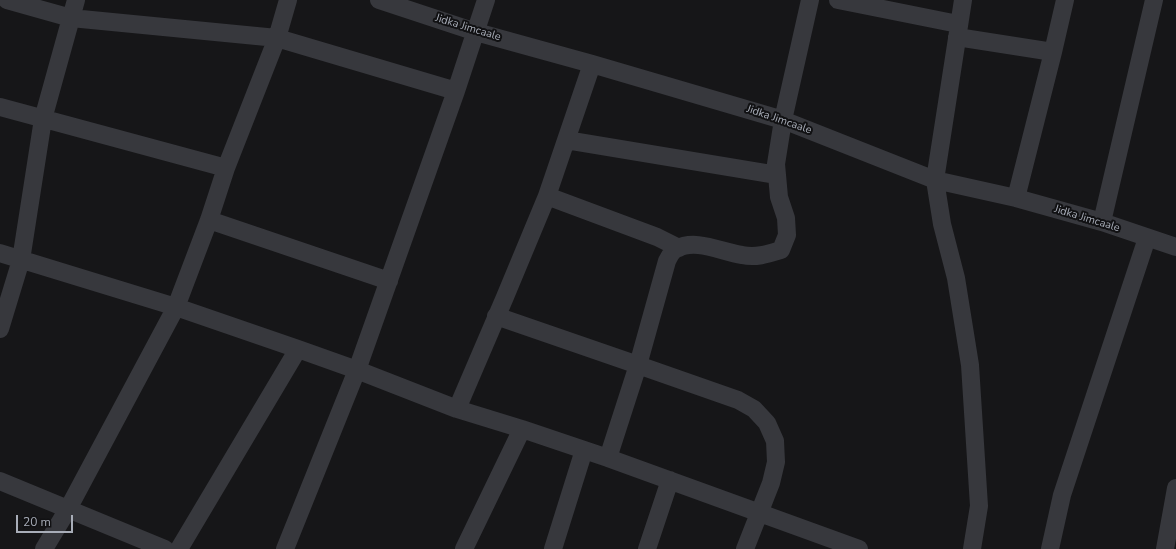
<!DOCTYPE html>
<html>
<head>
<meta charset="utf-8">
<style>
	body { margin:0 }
	#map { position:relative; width:1176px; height:549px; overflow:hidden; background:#161618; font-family:"Nunito Sans",sans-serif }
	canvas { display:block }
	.scale { position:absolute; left:16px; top:515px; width:57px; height:18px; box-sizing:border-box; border:2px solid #a8adb8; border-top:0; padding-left:5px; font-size:12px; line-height:14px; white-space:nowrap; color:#a8adb8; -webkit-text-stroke:3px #111113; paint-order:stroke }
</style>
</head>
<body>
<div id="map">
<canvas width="1176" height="549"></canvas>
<div class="scale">20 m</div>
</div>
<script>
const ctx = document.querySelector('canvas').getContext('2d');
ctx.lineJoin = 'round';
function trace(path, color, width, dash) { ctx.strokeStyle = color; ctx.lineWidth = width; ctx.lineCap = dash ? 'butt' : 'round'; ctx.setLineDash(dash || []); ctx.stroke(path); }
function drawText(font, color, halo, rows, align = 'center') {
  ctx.font = font + ' "Nunito Sans",sans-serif'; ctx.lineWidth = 4; ctx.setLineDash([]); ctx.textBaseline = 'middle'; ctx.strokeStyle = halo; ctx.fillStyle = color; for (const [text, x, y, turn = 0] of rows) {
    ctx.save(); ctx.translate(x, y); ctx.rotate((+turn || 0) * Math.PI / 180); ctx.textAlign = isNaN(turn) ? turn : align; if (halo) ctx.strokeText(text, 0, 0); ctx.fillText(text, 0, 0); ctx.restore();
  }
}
trace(new Path2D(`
	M7,0L71,18L277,38L456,91
	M379,0L476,32L592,64L783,120L935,180L1016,198L1102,222L1176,247
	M838,0L958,24
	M963,0L935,180L942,224L956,278L970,365L979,506L972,549
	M957,37L1053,52
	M0,107L226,168
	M566,140L777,175
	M547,196L657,237L679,248
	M1016,198L1053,52L1065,0
	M209,220L389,281
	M1102,222L1154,0
	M0,253L176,307L298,349L357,370L457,409L522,429L608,458L859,549
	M496,316L638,365L608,458
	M0,329L21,260L43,119L76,0
	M457,409L505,297L547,196L592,64
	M0,481L165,549
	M44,549L68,509L176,307L209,220L226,168L277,38L288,0
	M179,549L298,349
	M285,549L357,370L456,91L486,0
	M464,549L522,429
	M553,549L584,450
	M647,549L670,480
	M745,549L771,483L776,462L775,441L767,423L754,409L738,400L638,365L667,261C669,257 672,251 676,249C696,238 721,252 742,255C756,258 768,254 781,250L787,235L786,218L779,197L776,164L783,120L810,0
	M1050,549L1062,495L1147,238
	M1165,549L1176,488`), '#37383d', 18);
drawText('11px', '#a8adb8', '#111113', [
	["Jidka Jimcaale",468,28,17],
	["Jidka Jimcaale",779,120,19],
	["Jidka Jimcaale",1087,219,17]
]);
</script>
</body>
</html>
